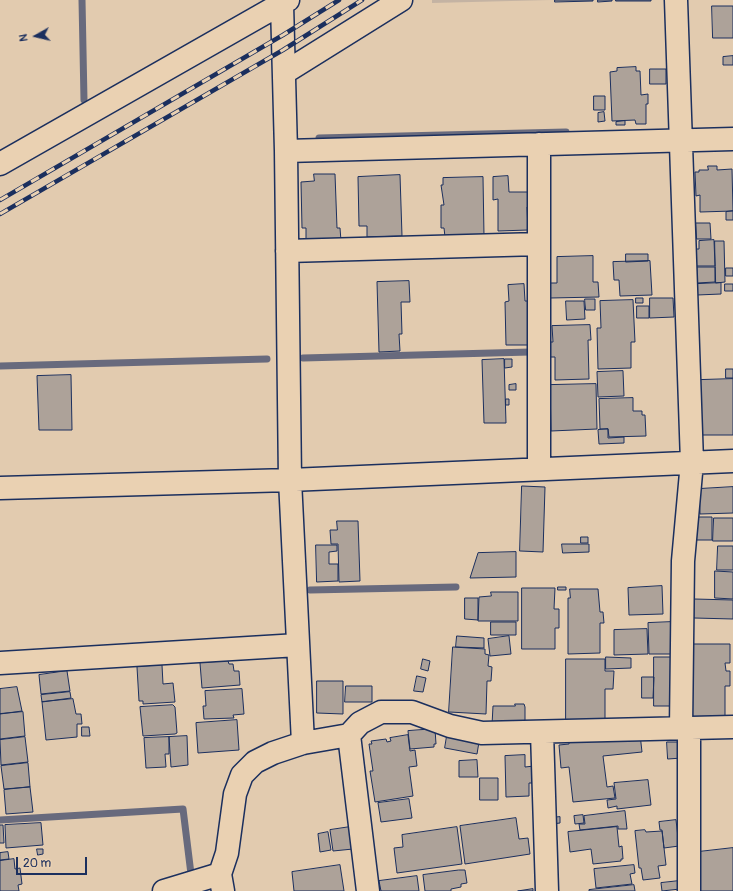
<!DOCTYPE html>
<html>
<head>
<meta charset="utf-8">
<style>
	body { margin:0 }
	#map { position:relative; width:733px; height:891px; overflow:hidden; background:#e2cbaf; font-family:Pangolin,sans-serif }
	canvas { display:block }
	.north { position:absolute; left:16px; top:16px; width:40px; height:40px; -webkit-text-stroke:3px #ead1b2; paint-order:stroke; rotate:262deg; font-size:11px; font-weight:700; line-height:16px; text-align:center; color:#1b2f5e }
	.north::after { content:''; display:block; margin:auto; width:14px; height:18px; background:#1b2f5e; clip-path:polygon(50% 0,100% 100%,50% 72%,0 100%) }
	.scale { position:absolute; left:16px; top:857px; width:71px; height:18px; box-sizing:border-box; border:2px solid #1b2f5e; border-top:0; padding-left:5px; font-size:12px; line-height:14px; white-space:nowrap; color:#1b2f5e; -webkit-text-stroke:3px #ead1b2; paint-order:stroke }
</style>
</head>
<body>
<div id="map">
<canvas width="733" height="891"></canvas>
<div class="north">N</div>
<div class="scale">20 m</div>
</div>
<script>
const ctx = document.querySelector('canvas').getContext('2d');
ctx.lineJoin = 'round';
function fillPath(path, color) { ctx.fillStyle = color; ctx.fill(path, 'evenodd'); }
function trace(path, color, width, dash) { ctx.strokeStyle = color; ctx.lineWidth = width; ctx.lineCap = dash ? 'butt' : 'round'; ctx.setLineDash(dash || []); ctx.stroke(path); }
fillPath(new Path2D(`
	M432,0H551L432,3Z`), '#c4b3a3');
trace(new Path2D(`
	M82,0L84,100
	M319,138L566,132
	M303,358L530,352
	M0,366L267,359
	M310,590L456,587
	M0,820L183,809L191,874`), '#686a7d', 7);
const building = new Path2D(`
	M555,0H593V1L555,2Z
	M598,0H612V1L598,2Z
	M616,0H651V1H616Z
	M712,6H733V38H713Z
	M733,56V65H723V57Z
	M636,67V71H640L641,95L648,94V104H646V124H636L635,120L612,121L610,72L617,71V68Z
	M650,69H666V84H650Z
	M594,96H605V110H594Z
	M604,112L605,121L598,122V113Z
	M625,121V125H616V122Z
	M708,166H717V170L732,169L733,211L700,212V195L696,196L695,172H699V170H708Z
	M314,174H335L337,228H340L341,241H306V228H302L301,182L314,181Z
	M400,175L402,236L367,237V226H359L358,177Z
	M508,176L509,192H529L530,207H527L528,230L498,231V199L493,200V177Z
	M483,177L484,236L445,237L444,228H441V205H444L441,185H443V178Z
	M733,211V220H726V212Z
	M696,223H710L711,239H697Z
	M714,240L715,266H696V249H699V241Z
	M715,241H724L725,282L716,283Z
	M626,254H648V261L626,262Z
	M593,256V282H598L599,297L550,298L549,283H557V257Z
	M650,261L652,295L620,296L619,280H614L613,262Z
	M697,267H715V282L697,283Z
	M726,268H733V276H726Z
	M409,281L410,302H401L402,334H399L400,351L379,352L377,282Z
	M721,283V294L697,295V284Z
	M524,284L525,301H530L531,345H506L505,302L509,301L508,285Z
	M725,284H733V291H725Z
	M636,298H643V303H636Z
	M650,298H673L674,317L650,318Z
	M585,299H595V310H586Z
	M633,300L635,342H631V368L598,369L597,328H601L600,301Z
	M566,301H584L585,319L567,320Z
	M637,306H649V318H637Z
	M590,325L591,340H588L589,379L555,380V357H550L549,342H553L552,326Z
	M504,359L506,423H484L482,360Z
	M505,359H512V367L505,368Z
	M726,369H733V378H726Z
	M623,371L624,396L598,397L597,372Z
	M71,375L72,430H39L37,376Z
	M733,379V435H702L700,380Z
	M516,384V390H509V385Z
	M596,384L597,429L551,431L550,385Z
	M633,398V411H642V415H645L646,436L609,437L608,429H600L599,399Z
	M506,399H509V405H506Z
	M608,429V438L624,437V443L599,444L598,430Z
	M522,486L545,487L543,552L520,551Z
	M733,487V513L700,514L699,489Z
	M694,517H712V540H693Z
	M714,518H733V541H713Z
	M337,521H358L360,581L339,582L338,544H331L330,530H337Z
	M581,537H588V543H581Z
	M562,544H589V552L563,553Z
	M316,545H337V551L329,552V564H338V581L317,582Z
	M718,546H733V570H717Z
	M516,552V577L470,578L478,553Z
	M715,571L733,572V599L715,598Z
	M662,586L663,614L629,615L628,588Z
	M558,587H566V590H558Z
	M522,588H555L554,609H559V628H555V649H522Z
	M570,589H598L600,612H603L604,623H600V653L568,654V598H570Z
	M491,592H518V621H478L479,597L491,596Z
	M465,598H478V620L465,619Z
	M694,599L733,600V619L694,618Z
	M491,622H516V635H491Z
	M672,622L674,654H649L648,623Z
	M647,629L648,654L614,655V630Z
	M457,636L484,638V648L456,647Z
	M509,636L511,654L490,656L488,639Z
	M692,644H730V663H725L726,671H730V686H725V718H692Z
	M453,647L485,649V654L489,655L488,666L492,667L491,681H487L486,714L449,712Z
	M606,657L631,658V668L606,669Z
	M654,657H673V706H654Z
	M423,659L430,661L428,671L421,669Z
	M566,659H605V671H614L613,689H605V719H602V722H566Z
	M228,661L229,664H233L234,671H239L240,685L202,688L200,663Z
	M162,665L163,684L173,683L175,702L143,704V701H139L137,667Z
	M67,671L70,691L41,694L39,675Z
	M417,676L426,678L423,692L414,691Z
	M642,677H654L653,698H642Z
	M317,681H343V714L317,713Z
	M346,686H372V702H345Z
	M17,687L22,711L0,714V689Z
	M242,689L244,714L233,715L234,718L204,719L203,706H206L205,691Z
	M70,692L71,698L42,702L41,695Z
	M73,699L76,714H81L82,724H77V737L46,740L42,702Z
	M515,704H524L525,707V726L492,725L493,706H515Z
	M173,705L175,707L177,733L175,734L143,736L140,707Z
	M23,712L25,736L0,739V714Z
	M237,720L239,750L198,753L196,723Z
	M82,727H89L90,736H82Z
	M435,729L436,744H434V747L410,749L408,731Z
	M640,734L642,752L603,756L607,787L613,786L615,798L573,802L569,767L561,768L559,745L569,744V742Z
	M408,735L410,751L415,750L417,766L409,767L413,796L375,802L370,771H373L369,744H372L371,741L386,739L387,742L391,741L390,738Z
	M187,736L188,765L171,767L169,737Z
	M447,736L479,742L477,754L445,748Z
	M25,737L28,762L1,765L0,740Z
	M169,737V754H165L166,767L146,768L144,738Z
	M667,742H681L682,758L668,759Z
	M525,755V767L534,766L532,783H529V796L506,797L505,756Z
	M477,760L478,777H459V761Z
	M28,763L30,787L4,789L1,766Z
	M480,778H498V800H480Z
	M648,780L651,805L617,809V806L608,808L607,800L616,799L614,783Z
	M30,787L33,812L6,814L4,790Z
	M409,799L412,818L381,822L378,803Z
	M625,811L627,829H618V826L580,830L579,824H585L584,816Z
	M583,815L584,823L575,824L574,816Z
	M560,817V823L552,824L551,818Z
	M516,818L519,839L528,838L530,854L465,864L460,826Z
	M676,820L679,846L664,848L662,830H660L659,822Z
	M41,823L43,845L6,848L5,825Z
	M0,825H3L4,843H0Z
	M350,827L353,849L333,851L330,830Z
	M457,827L462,864L397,873L394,848L403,847L402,835Z
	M617,827L619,847L622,846L623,859H621V861L593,864L591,849L570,852L568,832Z
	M645,830L646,832L662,831L666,865L658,866L660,878L643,880L641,868H639L635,831Z
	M328,832L331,850L320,852L318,834Z
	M733,848V891H695L698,852Z
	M37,849H43V854L38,855Z
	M8,852L9,859L0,860V853Z
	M14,859L15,869L20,868L22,884L18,885L19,891H0V861Z
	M340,865L344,891H294L292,872Z
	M634,865L635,873L630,874L632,884L596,888L594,869Z
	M459,870H465L467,883L461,884V887L451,889V891H425L423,875Z
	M417,876L419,891H381L379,881Z
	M679,881L680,889L662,891L661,883Z
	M634,885L635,891H589V890Z
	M533,889V891H518Z`);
fillPath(building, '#ada299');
trace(building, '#1b2f5e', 1);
const minor = new Path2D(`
	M676,0L692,462L683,561L681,728
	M282,4L286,151L290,480L303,743
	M284,73L401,0
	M539,144V469
	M286,151L733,139
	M0,164L288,0
	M287,251L539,244
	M0,488L290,480L733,461
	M0,663L298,645
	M542,732L547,891
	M349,735L368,891
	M164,891L220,874
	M223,891L220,874L227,853L235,794L242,775L255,762L273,753L303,743L349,735L360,723L381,712H412L450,726L482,733L733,727
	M689,891V728`);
trace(minor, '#1b2f5e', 25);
trace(minor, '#ead1b2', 22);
const rail = new Path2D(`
	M0,200L283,35L339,0
	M0,214L283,50L362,0`);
trace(rail, '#1b2f5e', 4.5);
trace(rail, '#ead1b2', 3, [9]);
</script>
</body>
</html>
